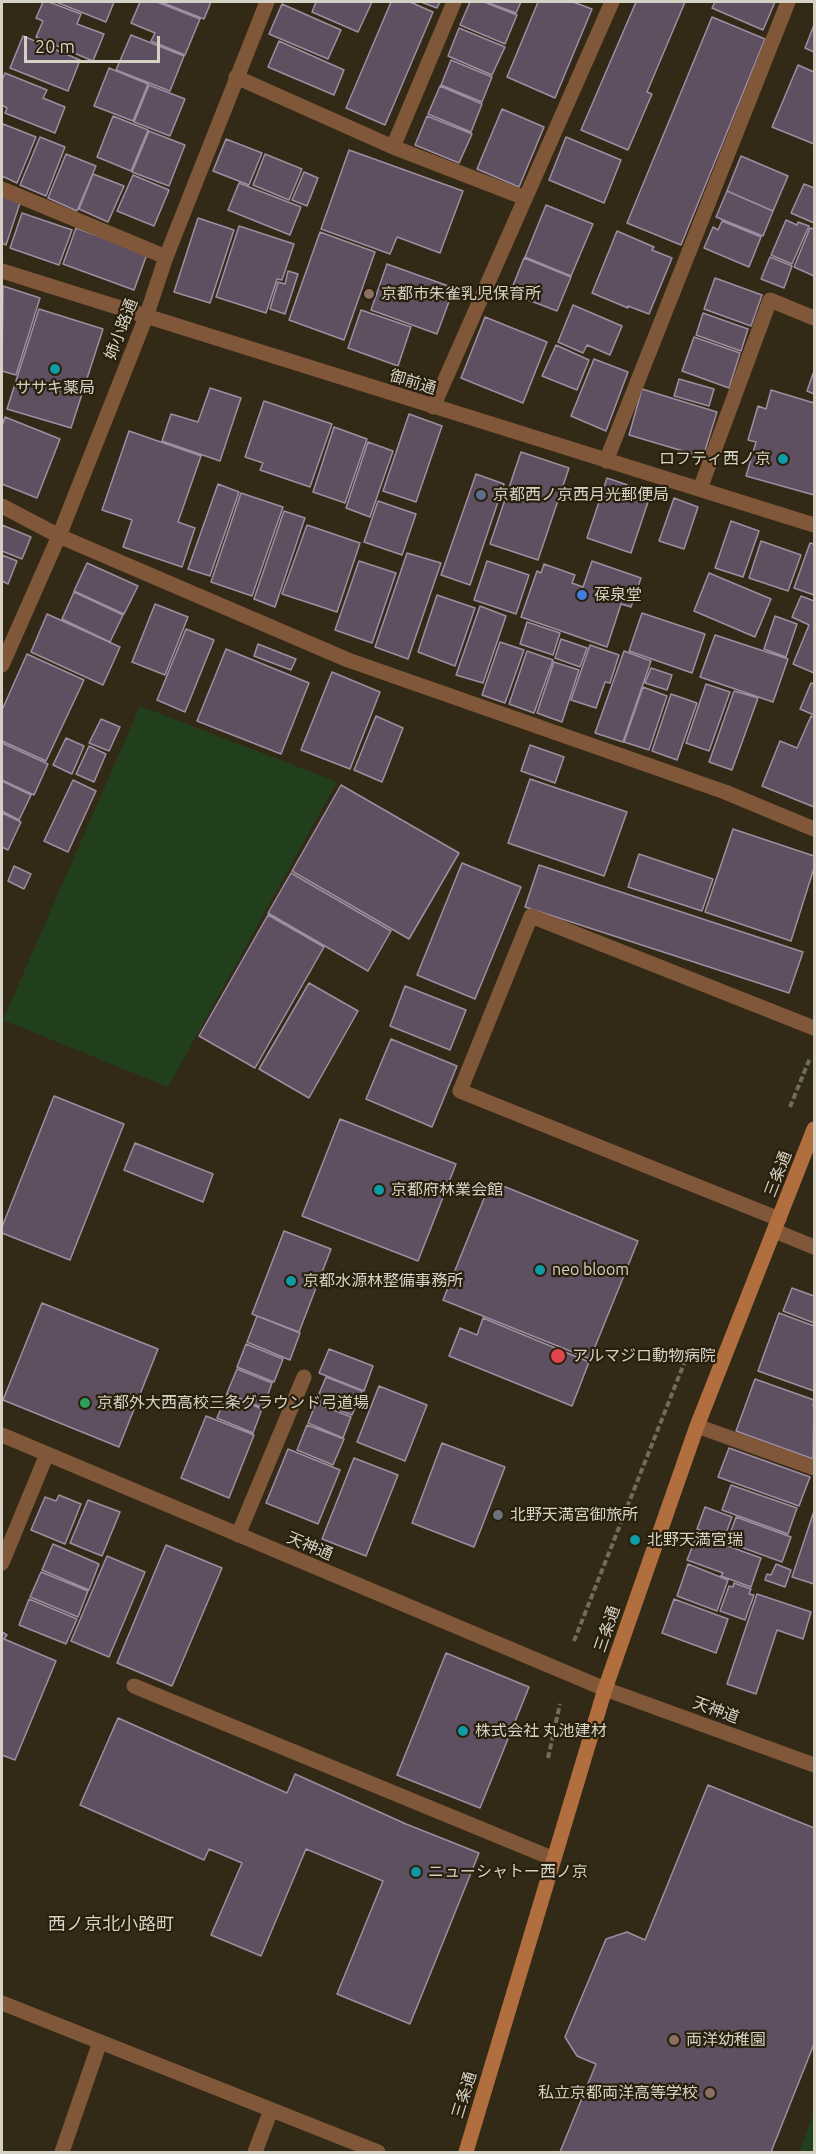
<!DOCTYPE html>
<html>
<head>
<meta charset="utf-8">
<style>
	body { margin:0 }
	#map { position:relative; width:816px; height:2154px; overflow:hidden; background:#322a16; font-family:Ubuntu,sans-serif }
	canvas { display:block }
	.frame { position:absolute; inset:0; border:3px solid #d6d1c5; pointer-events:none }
	.scale { position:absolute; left:24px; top:36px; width:136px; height:27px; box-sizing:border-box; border:3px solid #d6d1c5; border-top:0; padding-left:8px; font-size:18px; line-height:21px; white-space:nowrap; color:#d6d1c5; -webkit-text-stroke:4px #28200d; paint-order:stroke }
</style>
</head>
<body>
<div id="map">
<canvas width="816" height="2154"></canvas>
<div class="frame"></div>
<div class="scale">20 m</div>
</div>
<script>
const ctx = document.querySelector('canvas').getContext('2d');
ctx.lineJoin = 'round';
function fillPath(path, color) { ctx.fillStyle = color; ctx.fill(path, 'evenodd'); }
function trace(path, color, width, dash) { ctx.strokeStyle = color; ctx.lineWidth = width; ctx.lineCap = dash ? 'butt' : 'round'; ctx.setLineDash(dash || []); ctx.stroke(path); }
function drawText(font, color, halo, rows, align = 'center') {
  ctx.font = font + ' Ubuntu,"Noto Sans JP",sans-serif'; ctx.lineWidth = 4.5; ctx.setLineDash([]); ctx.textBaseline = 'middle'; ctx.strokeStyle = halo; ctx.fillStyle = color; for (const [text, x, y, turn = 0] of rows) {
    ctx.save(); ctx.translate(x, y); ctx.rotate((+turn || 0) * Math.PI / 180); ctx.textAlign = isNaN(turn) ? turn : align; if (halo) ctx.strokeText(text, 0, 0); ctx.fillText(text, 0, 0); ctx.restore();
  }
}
fillPath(new Path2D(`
	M140,706L337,782L168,1087L3,1020Z
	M814,2112V2152H799Z`), '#213f1d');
const building = new Path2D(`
	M43,2H49L81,14L77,24L104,34L93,61L36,37L43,21L36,18Z
	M56,2H114L106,22Z
	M140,2H157L200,19L185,55L151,41L155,33L131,23Z
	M161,2H211L204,19Z
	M316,2H372L358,32L312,12Z
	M391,2H410L433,12L385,125L346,108Z
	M421,2H440L437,8Z
	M470,2H484L517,15L505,44L460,25Z
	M486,2H521L516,13Z
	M538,2H573L592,9L555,98L507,77Z
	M636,2H685L647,92L652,94L628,150L581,130Z
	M715,2H775L763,30L712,8Z
	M282,4L341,30L328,59L269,34Z
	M712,17L765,39L681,245L627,223Z
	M814,25V52L805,48Z
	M459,28L505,47L492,75L448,56Z
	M131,35L184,56L170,91L116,70Z
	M23,36L80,60L68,91L10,68Z
	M279,41L344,70L334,95L268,67Z
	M451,60L492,77L482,102L441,85Z
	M798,65L814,72V144L772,127Z
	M109,68L148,84L133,121L94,106Z
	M5,73L47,90L43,98L65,107L55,133L5,113L7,108L2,105V80Z
	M149,85L185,99L170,136L134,122Z
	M440,86L482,104L471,132L428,114Z
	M502,109L544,127L519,187L477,169Z
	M113,116L148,130L131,171L97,157Z
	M427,116L472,134L459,163L415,145Z
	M3,124L36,137L17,183L2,176V129Z
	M149,131L185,145L169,186L132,172Z
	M40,137L65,147L46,196L20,185Z
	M566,137L621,160L604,203L549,180Z
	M226,139L262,153L249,185L213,171Z
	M349,150L463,191L440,253L397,237L390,254L321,229Z
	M66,154L96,166L77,211L48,198Z
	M265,154L302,169L289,200L253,185Z
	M741,156L788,176L773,211L727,191Z
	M304,172L318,178L307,206L292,200Z
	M93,174L124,186L108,222L79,209Z
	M133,175L169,190L154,226L117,211Z
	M239,183L301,207L290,235L228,210Z
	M804,184L814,188V223L791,213Z
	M727,191L773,211L763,236L716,217Z
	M2,193L21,200L6,245L2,243Z
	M546,205L593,224L571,276L525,257Z
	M22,213L72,230L59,265L10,248Z
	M198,218L234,230L210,303L174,292Z
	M786,220L797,225L798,222L809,226L792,264L771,255Z
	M722,221L761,237L749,267L704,248L713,227L718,230Z
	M239,226L294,244L282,280L277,279L266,313L216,297Z
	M76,228L147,254L134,290L63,264Z
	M810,228L814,229V276L794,267Z
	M617,231L654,247L652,250L672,258L649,314L628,306V308L592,293Z
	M320,232L375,252L344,340L289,320Z
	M770,257L792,266L784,288L761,279Z
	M524,258L571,277L557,311L510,293Z
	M387,264L454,288L437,334L371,310Z
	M288,271L298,274L285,314L270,309L278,282L285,284Z
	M715,278L762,295L751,326L704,309Z
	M3,286L40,298L16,375L2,371Z
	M573,305L622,326L610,355L587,345L583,353L558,342Z
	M39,309L103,329L71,428L7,409Z
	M361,310L411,327L398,366L348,348Z
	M703,313L748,329L741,351L696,335Z
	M485,317L547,342L523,403L461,378Z
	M694,337L740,353L729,388L682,371Z
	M556,345L589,360L577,390L542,376Z
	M594,359L628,372L606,431L571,416Z
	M814,371V394L807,391Z
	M679,379L714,389L709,406L674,396Z
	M210,388L241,398L220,461L162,441L171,414L198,422Z
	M642,389L717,412L703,457L629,435Z
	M771,390L814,403V495L746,476L756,442L748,440L758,406L766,409Z
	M264,401L332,424L310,487L260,470L263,463L245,457Z
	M409,414L442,426L416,502L383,491Z
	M5,417L60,439L37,498L2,484V426Z
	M334,427L367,439L345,503L313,492Z
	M129,431L201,456L178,522L195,528L182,567L123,547L132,520L102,510Z
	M368,442L393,451L370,517L346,508Z
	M521,452L569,468L538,560L490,544Z
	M476,474L504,484L470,585L441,575Z
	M607,478L651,493L631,553L587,538Z
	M218,484L239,492L210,576L188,569Z
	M241,493L283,507L252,596L211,582Z
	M674,498L698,507L684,549L659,541Z
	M378,501L416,514L402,555L364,542Z
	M284,511L305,518L275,607L254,599Z
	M731,521L759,531L743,577L715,568Z
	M2,525L31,537L22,559L2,551Z
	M307,525L360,543L337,612L282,594Z
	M761,541L801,555L788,591L749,578Z
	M810,543L814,544V595L794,588Z
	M407,553L441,563L408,659L375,647Z
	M2,555L17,561L8,584L2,581Z
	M359,561L396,573L372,643L335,630Z
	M487,561L529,575L516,614L474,600Z
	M592,561L641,578L631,607L621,604L607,647L521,617L537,571L541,573L544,564L575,575L572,583L583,587Z
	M87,563L138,586L124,614L74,591Z
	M709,573L771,599L755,637L694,611Z
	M74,592L123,615L110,642L62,619Z
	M437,595L475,608L455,666L418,652Z
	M801,596L814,601V673L793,664L809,625L792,617Z
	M155,604L188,617L165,675L132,662Z
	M480,606L506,616L483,683L456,675Z
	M642,613L705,634L692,673L629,651Z
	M47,614L120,647L103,685L31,652Z
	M775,616L797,624L786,657L764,649Z
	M527,622L560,633L553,655L520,644Z
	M186,629L214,640L185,712L157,700Z
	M715,635L788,659L773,702L700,677Z
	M561,639L587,648L580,667L555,658Z
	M500,642L524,650L505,703L482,695Z
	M258,644L296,659L291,670L254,656Z
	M590,645L619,655L610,683L605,682L596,708L571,700Z
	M226,649L309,683L281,754L197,721Z
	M527,651L553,660L534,713L509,704Z
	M624,651L651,661L623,742L595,733Z
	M27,654L84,680L46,761L2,741V710Z
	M554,662L579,670L562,722L537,713Z
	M651,668L672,675L667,690L645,683Z
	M332,672L380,692L350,769L301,750Z
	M811,683L814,684V715L800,709Z
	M706,684L730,692L709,751L686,743Z
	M643,687L667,696L649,750L624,742Z
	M734,691L758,698L732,770L709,762Z
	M671,694L697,703L677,760L652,751Z
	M376,716L403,728L382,782L354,770Z
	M811,716L814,718V807L762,786L780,741L797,748Z
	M101,719L120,727L109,751L89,743Z
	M66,738L84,746L72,774L53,765Z
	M2,743L48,764L34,795L2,780Z
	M530,745L564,757L555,783L521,771Z
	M89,746L106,754L94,782L76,774Z
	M530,779L627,812L604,876L508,843Z
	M73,780L96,791L68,852L44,841Z
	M2,781L31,795L19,820L2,811Z
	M341,785L459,853L409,939L292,871Z
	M2,813L21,822L8,850L2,847Z
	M733,829L814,856V868L791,941L705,912Z
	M639,854L713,879L702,911L628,887Z
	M462,863L521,887L475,999L417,975Z
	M539,865L803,952L789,993L525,907Z
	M14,866L31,874L24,889L8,881Z
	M291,873L391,931L368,971L268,913Z
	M268,915L324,947L255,1068L199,1036Z
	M309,983L358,1011L309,1098L259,1069Z
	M405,986L466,1010L450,1050L390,1026Z
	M391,1039L457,1066L432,1127L366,1099Z
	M54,1096L124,1124L70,1260L2,1233V1227Z
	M340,1119L456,1164L418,1261L302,1216Z
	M135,1143L213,1174L203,1202L124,1170Z
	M491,1181L638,1241L590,1359L443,1300Z
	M284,1231L331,1249L299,1332L252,1314Z
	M792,1288L814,1296V1323L783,1311Z
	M42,1303L158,1349L119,1447L3,1400Z
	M779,1313L814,1326V1391L758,1371Z
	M257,1316L300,1333L290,1360L247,1342Z
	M483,1318L589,1362L572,1406L449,1356L460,1328L477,1335Z
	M246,1344L283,1359L274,1382L237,1367Z
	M329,1349L373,1366L364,1391L319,1373Z
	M237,1369L272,1383L263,1408L227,1393Z
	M326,1377L362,1391L352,1415L316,1401Z
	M755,1379L814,1400L813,1406L814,1407L813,1459L736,1431Z
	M379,1386L427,1405L405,1461L357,1442Z
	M227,1394L262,1409L253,1433L217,1418Z
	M316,1403L351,1417L343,1438L308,1423Z
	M206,1416L254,1435L229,1498L181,1478Z
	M307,1425L344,1439L333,1465L297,1450Z
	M442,1443L505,1467L474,1547L412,1523Z
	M729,1448L810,1477L799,1506L718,1477Z
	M288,1449L340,1470L318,1524L266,1503Z
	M354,1458L398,1475L366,1556L322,1539Z
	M731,1485L797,1508L788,1534L722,1510Z
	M59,1495L81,1504L65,1544L31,1530L45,1497L56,1501Z
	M88,1500L120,1512L102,1556L70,1543Z
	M705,1507L732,1517L724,1539L697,1529Z
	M814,1511V1584L792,1577Z
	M736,1517L791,1537L782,1562L727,1542Z
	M697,1535L761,1558L751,1587L721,1576L723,1573L687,1560Z
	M53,1544L99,1564L89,1590L42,1570Z
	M166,1545L222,1568L172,1686L117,1663Z
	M107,1556L145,1572L109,1657L71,1641Z
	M688,1564L728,1580L717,1611L677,1596Z
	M776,1564L791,1570L785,1587L765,1580L767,1574L771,1575Z
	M41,1572L88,1591L78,1617L30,1597Z
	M734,1583L751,1589L749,1594L754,1595L745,1620L720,1611L729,1586L733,1587Z
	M757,1594L811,1612L803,1639L777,1630L756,1694L727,1684Z
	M29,1599L77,1619L66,1644L19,1625Z
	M674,1599L728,1619L716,1653L662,1633Z
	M2,1632L7,1635L4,1639L56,1661L15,1760L2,1755Z
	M446,1653L529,1687L480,1808L397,1775Z
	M118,1718L287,1793L295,1774L406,1824L479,1853L410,2024L337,1994L383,1881L306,1849L261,1956L211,1935L242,1863L209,1849L204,1860L80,1805Z
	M708,1785L814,1828V2044L771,2152H560L596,2064L577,2056L565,2037L606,1939L627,1932L645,1940Z`);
fillPath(building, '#5e4f61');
trace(building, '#9f8ea2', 1.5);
trace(new Path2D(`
	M790,1107L810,1058
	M574,1641L685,1361
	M548,1758L560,1704`), '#726b5a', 4, [6, 3]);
trace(new Path2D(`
	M236,77L393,147L525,198
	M393,147L454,2
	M2,189L166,257
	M433,407L612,2
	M606,461L788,2
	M700,489L770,300L814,318
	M779,1219L460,1091L531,916L814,1028
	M697,1426L814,1468
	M238,1535L304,1377
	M2,1563L47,1454
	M134,1686L554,1859
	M62,2152L100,2042
	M255,2152L271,2110`), '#81573a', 15);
trace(new Path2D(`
	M2,271L814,525
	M2,506L59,536L348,660L725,792L814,829
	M2,665L59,536L146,317L166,257L267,2
	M775,1231L814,1247
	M2,1435L605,1689L814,1765
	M2,2003L378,2152`), '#81573a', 15);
trace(new Path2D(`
	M466,2152L605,1689L697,1426L814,1129`), '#b16e3e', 15);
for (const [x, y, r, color] of [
	[369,294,6,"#8d6e63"],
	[55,369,6,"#0f9aa8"],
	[783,459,6,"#0f9aa8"],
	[481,495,6,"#5c6f8a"],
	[582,595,6,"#3f7fe0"],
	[379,1190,6,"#0f9aa8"],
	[540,1270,6,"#0f9aa8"],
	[291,1281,6,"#0f9aa8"],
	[558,1356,8,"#e0444e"],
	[85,1403,6,"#2e9e5b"],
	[498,1515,6,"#6b7280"],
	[635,1540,6,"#0f9aa8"],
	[463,1731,6,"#0f9aa8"],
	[416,1872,6,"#0f9aa8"],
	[674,2040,6,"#8d6e63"],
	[710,2093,6,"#8d6e63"]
]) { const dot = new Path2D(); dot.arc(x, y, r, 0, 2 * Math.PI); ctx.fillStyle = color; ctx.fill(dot); trace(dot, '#28200d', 2); }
drawText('16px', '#d6d1c5', '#28200d', [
	["京都市朱雀乳児保育所",381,294],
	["ササキ薬局",55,388,"center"],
	["ロフティ西ノ京",771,459,"right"],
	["京都西ノ京西月光郵便局",493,495],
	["葆泉堂",594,595],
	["京都府林業会館",391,1190],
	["neo bloom",552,1270],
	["京都水源林整備事務所",303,1281],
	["アルマジロ動物病院",572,1356],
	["京都外大西高校三条グラウンド弓道場",97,1403],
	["北野天満宮御旅所",510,1515],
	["北野天満宮瑞",647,1540],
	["株式会社 丸池建材",475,1731],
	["ニューシャトー西ノ京",428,1872],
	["両洋幼稚園",686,2040],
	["私立京都両洋高等学校",698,2093,"right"]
], 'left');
drawText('16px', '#d6d1c5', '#28200d', [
	["姉小路通",121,329,-69],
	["御前通",413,382,17],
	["三条通",778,1174,-69],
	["天神通",310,1546,23],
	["三条通",607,1629,-71],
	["天神道",716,1710,20],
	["三条通",464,2095,-73]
]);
drawText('18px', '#d6d1c5', '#28200d', [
	["西ノ京北小路町",111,1924]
]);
</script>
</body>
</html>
